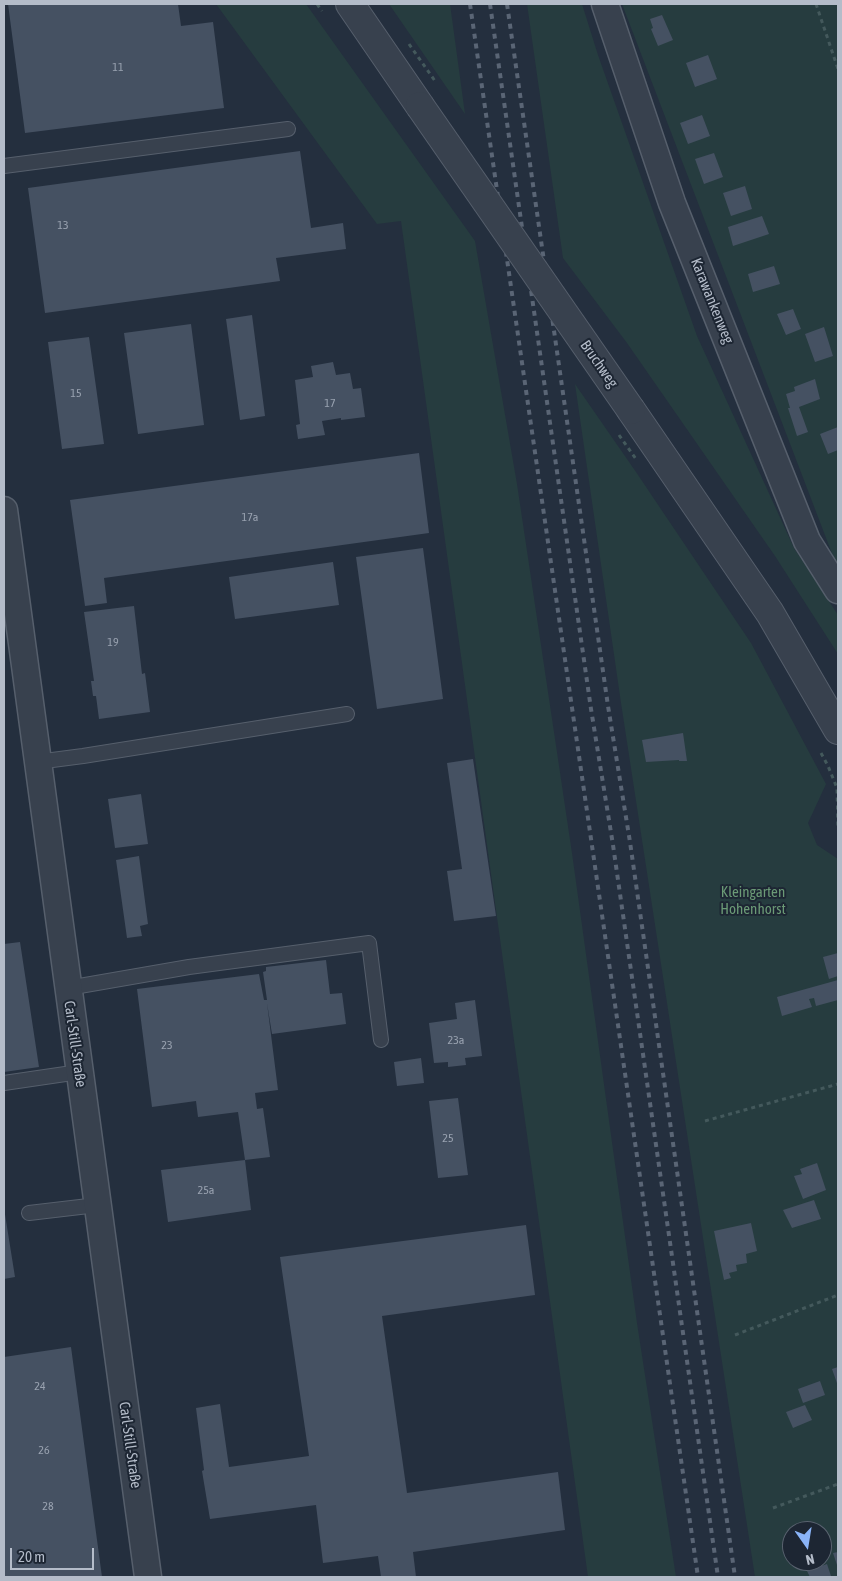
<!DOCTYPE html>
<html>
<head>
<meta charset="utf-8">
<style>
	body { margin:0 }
	#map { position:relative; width:842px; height:1581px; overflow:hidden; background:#242f3e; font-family:"Asap Condensed",sans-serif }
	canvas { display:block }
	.frame { position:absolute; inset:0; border:5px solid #b4bcc9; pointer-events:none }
	.north { position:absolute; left:782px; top:1521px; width:50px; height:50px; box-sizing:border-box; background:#1d2633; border:1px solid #59626f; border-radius:50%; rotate:167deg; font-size:14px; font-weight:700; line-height:20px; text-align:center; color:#b4bcc9 }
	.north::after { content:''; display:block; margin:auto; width:18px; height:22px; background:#8ab4f8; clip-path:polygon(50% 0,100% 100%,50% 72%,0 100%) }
	.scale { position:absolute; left:10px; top:1548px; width:84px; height:22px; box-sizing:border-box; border:2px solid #b4bcc9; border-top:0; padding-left:6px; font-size:15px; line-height:18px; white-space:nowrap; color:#b4bcc9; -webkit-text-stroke:4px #1d2633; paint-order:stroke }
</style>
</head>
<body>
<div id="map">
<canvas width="842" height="1581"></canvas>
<div class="frame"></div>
<div class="north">N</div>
<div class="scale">20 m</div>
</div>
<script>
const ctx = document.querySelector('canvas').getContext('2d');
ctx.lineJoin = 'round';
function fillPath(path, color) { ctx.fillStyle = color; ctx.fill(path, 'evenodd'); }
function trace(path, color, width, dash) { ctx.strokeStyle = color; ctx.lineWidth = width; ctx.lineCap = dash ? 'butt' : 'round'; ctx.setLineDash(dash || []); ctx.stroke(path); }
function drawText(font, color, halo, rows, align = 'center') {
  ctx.font = font + ' "Asap Condensed",sans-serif'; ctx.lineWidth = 4; ctx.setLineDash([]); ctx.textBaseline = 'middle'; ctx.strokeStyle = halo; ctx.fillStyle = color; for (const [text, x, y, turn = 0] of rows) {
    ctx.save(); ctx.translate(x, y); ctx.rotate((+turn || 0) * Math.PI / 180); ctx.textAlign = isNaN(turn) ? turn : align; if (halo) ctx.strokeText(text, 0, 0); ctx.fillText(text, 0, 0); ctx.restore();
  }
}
fillPath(new Path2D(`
	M216,4H306L475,241L517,484L572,853L637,1323L676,1577H588L401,221L377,224Z
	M389,4H450L465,114Z
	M527,4H582L598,55L697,336L794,548L838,615V654L775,556L627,343L563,258Z
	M622,4H838V568L836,564Z
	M575,384L636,472L751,643L826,784L808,823L817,845L838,859V1577H755L621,703ZM792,1531H822V1561H792Z`), '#263c3f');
fillPath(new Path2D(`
	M8,4H178L181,26L213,22L224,108L25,133Z
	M662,15L673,40L658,46L651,29L653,28L650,19Z
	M708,55L717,79L695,87L686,63Z
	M702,115L710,136L688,144L680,123Z
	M300,151L311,228L343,223L346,249L276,258L280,281L45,313L28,188Z
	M714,153L723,177L704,184L695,159Z
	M745,186L752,209L731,216L723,193Z
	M762,216L769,234L733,246L728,227Z
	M774,266L780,284L753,292L748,274Z
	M793,309L801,329L786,335L777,314Z
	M252,315L265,416L240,420L226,319Z
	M191,324L204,425L138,434L124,333Z
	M824,327L833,356L815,362L805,334Z
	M89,337L104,444L62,449L48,342Z
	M333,362L336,375L350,373L353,389L361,388L365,417L341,420V418L322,421L325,435L298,439L296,425L300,424L295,380L313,377L311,366Z
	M815,379L820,399L799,407L808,432L797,436L788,408H790L786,394L795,391L794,387Z
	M838,427V450L828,454L820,434Z
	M419,453L429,533L104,578L107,603L85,606L70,500Z
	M423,548L443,699L377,709L356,557Z
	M333,562L339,605L235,619L229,577Z
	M134,606L142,674L145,673L150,712L99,719L96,696H93L91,681H94L84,612Z
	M683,733L687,761H679V760L646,762L642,740Z
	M473,759L496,916L454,921L447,871L462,869L447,763Z
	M141,794L148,844L115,848L108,799Z
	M139,856L148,924L140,926L142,936L127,938L116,860Z
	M20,942L39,1067L4,1072V944Z
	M838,953V976L829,979L823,957Z
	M326,960L330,994L342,993L346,1024L272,1034L267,1003L278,1090L255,1093L257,1109L263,1108L270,1157L245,1160L238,1112L198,1117L196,1101L152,1107L137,989L259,974L264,1000H267L263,972L266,971V967Z
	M838,980V1000L816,1006L814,998L809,999L812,1007L782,1016L777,997Z
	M475,1000L482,1056L465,1058L466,1065L448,1067V1062L434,1063L429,1023L457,1019L455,1003Z
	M421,1058L424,1083L397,1086L394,1062Z
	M458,1098L468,1175L438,1178L429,1101Z
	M245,1160L251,1210L168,1222L161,1170Z
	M817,1163L826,1190L803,1199L794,1176L802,1174L800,1169Z
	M814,1200L821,1219L792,1228L783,1210Z
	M4,1208L15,1277L4,1279Z
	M751,1223L757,1251L746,1254L747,1263L736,1265L737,1271L729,1273L731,1278L724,1280L714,1231Z
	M526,1225L535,1295L382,1316L407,1493L558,1472L565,1530L413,1552L416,1577H381L378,1556L323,1563L316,1505L210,1519L202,1471L204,1470L196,1408L220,1404L229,1467L309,1456L280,1257Z
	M71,1347L102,1577H4V1357Z
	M838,1367V1386L832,1369Z
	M820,1381L825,1395L803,1403L798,1389Z
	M805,1405L812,1420L793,1428L786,1412Z
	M838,1552V1568L833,1553Z
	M827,1564L831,1576L810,1577L807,1571Z`), '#455162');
const service = new Path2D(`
	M4,166L288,129
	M37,762L83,756L347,714
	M68,988L189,967L369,943L381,1040
	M4,1083L79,1072
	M29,1213L97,1205`);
const minor = new Path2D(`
	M605,4L672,203L807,541L838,590
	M4,510L148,1577`);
const tertiary = new Path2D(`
	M350,4L420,106
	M631,410L770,613L838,730`);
trace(service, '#565f6c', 16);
trace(minor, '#565f6c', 29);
trace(tertiary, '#565f6c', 30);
trace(new Path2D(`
	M317,4L322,11
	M816,4L838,69
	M821,753L828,766L837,788L838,829
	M705,1121L838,1084
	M735,1335L838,1295
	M773,1508L838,1484`), '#44595c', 3, [4, 4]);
trace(service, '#38414e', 14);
trace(minor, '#38414e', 26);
trace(tertiary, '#38414e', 28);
trace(new Path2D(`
	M470,4L698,1577
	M490,4L591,709L613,845L718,1577
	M507,4L608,706L630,842L735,1577`), '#5a6575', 4, [5, 5]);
const tertiaryBridge = new Path2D(`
	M420,106L631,410`);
trace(tertiaryBridge, '#565f6c', 30, []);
trace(new Path2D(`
	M409,44L435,81
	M619,435L636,459`), '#44595c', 3, [4, 4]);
trace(tertiaryBridge, '#38414e', 28);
drawText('12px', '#98a1af', null, [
	["11",118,67],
	["13",63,225],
	["15",76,393],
	["17",330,403],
	["17a",250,517],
	["19",113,642],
	["23a",456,1040],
	["23",167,1045],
	["25",448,1138],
	["25a",206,1190],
	["24",40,1386],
	["26",44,1450],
	["28",48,1506]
]);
drawText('15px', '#b4bcc9', '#1d2633', [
	["Karawankenweg",712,301,68],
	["Bruchweg",599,364,55],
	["Carl-Still-Straße",75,1044,82],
	["Carl-Still-Straße",130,1445,82]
]);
drawText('15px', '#6b9a76', '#1d2633', [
	["Kleingarten",753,892],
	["Hohenhorst",753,909]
]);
</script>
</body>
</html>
